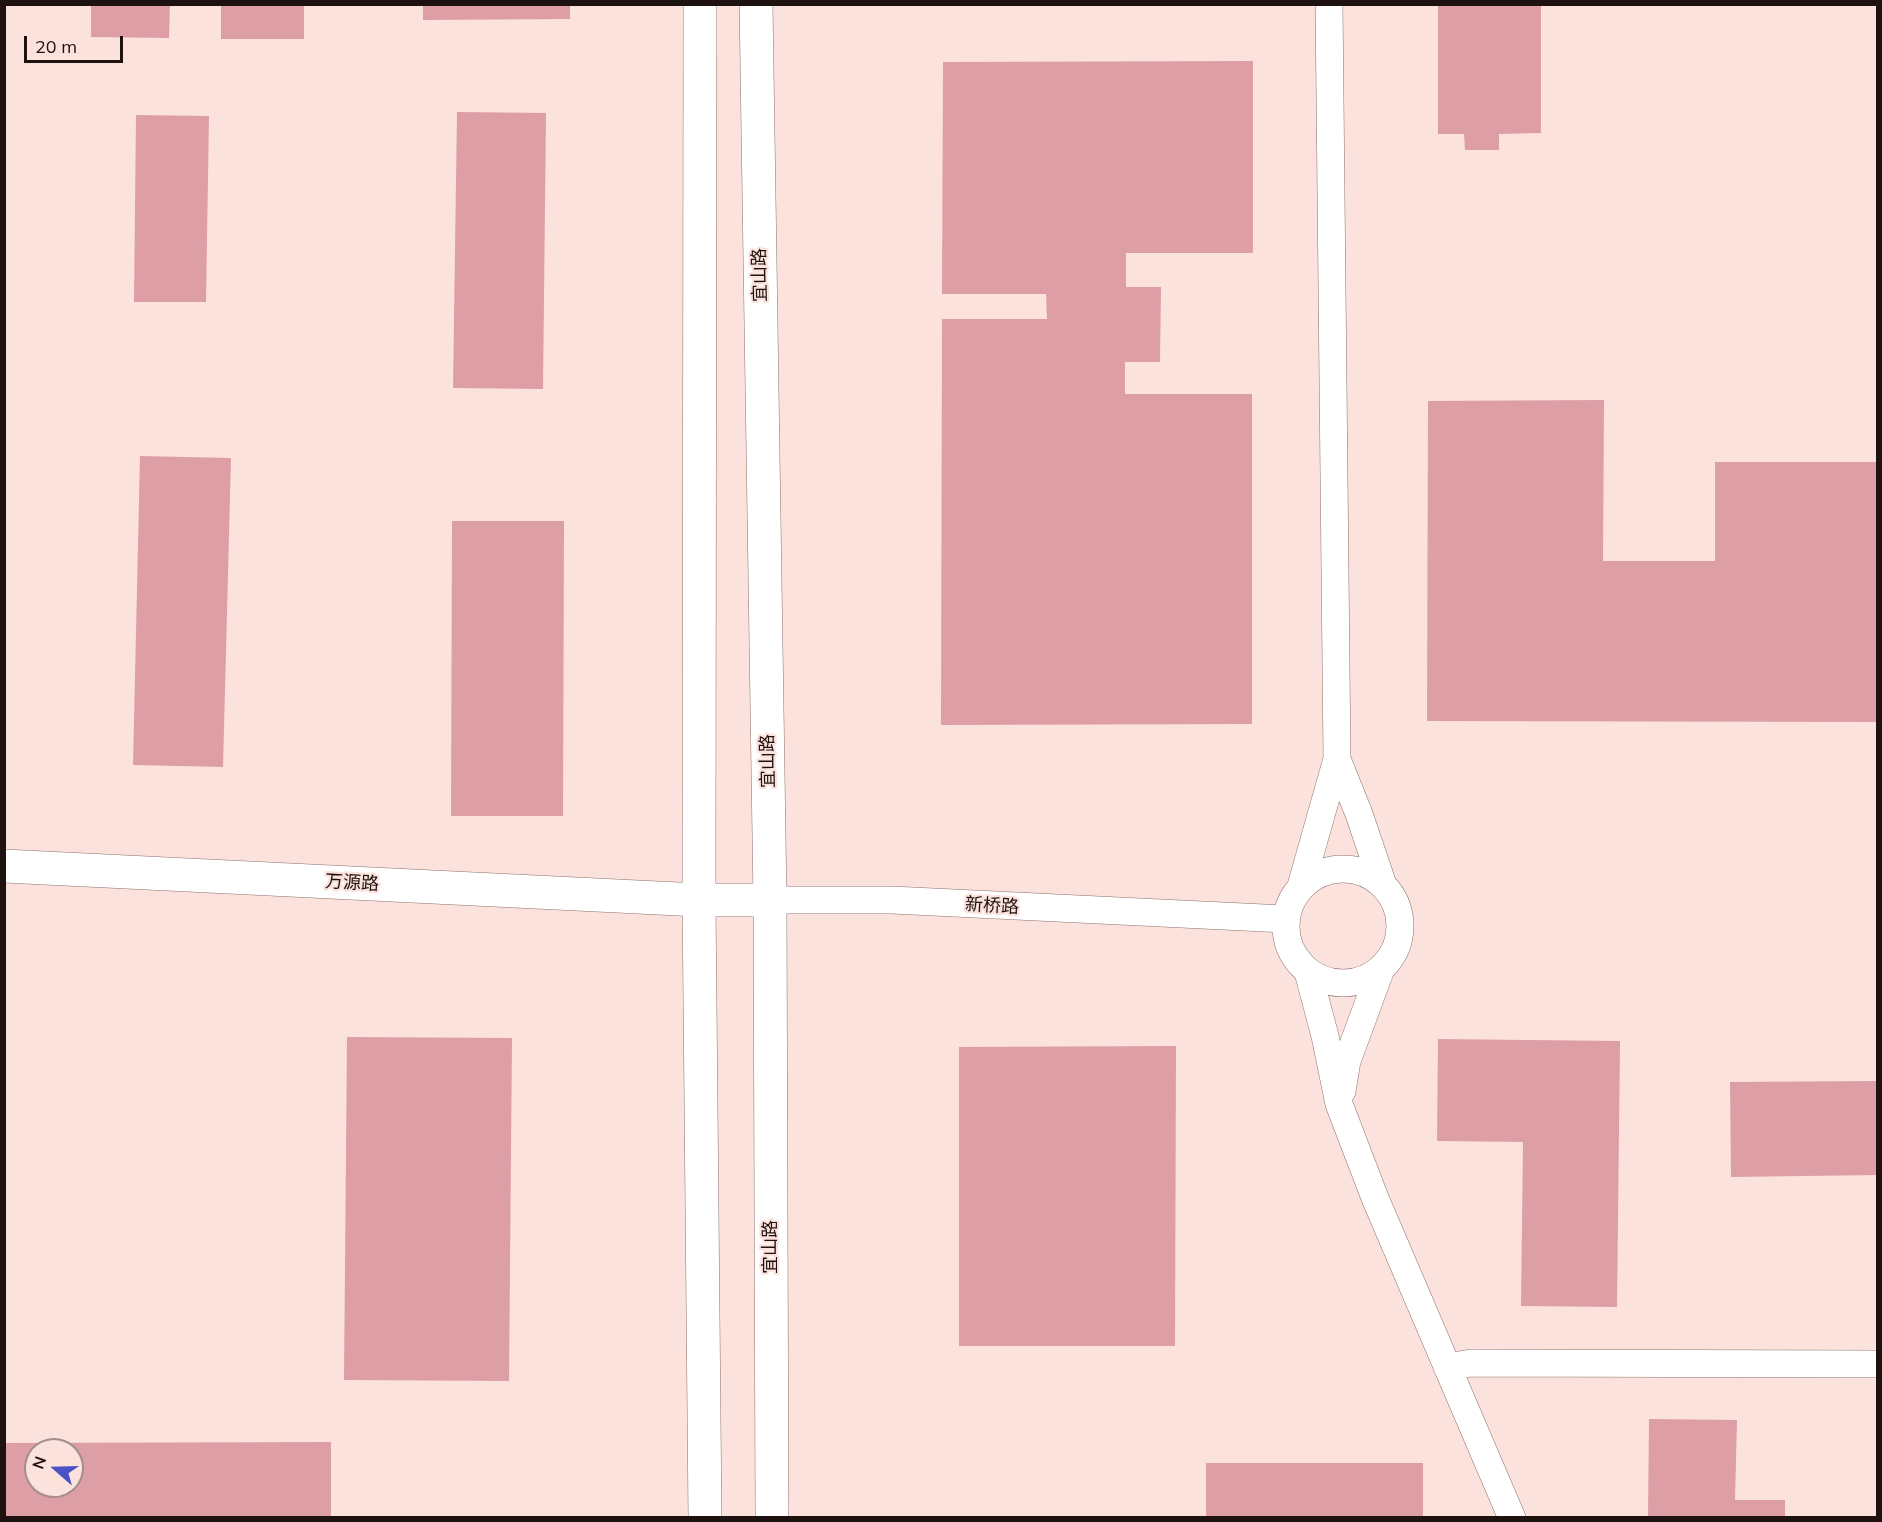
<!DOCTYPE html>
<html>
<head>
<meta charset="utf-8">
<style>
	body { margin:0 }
	#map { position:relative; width:1882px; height:1522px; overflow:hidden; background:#fce2dc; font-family:Mulish,sans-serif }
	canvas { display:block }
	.frame { position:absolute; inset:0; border:6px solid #1d1210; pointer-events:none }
	.north { position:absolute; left:24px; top:1438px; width:60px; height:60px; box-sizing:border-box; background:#fce2dc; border:2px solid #a38f8a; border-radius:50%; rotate:290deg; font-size:16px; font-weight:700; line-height:24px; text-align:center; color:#1d1210 }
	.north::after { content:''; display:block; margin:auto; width:21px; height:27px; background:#4952c7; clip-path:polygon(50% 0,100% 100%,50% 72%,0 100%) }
	.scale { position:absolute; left:24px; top:36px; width:99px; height:27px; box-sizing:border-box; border:3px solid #1d1210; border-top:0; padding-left:8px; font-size:18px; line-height:21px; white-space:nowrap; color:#1d1210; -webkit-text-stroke:4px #fce2dc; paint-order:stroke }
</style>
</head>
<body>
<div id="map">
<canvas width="1882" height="1522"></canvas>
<div class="frame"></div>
<div class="north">N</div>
<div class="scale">20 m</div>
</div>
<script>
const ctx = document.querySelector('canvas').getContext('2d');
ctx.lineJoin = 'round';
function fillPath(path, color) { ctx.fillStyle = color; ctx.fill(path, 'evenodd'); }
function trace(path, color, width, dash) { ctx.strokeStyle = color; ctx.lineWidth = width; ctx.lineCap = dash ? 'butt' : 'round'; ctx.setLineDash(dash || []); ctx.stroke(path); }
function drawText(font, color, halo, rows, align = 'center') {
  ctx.font = font + ' Mulish,"Noto Sans SC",sans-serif'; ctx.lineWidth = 4.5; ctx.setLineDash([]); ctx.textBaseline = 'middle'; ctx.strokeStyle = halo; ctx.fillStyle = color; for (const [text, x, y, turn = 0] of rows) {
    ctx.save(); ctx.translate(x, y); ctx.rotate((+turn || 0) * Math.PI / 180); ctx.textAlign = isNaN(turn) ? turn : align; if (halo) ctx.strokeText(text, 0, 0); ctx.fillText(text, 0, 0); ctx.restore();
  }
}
fillPath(new Path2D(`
	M91,4H170L169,38L91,37Z
	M221,4H304V39H221Z
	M423,4H570V19L423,20Z
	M1438,4H1541V133L1499,134V150H1465L1464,134H1438Z
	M1253,61V253H1126V287H1161L1160,362H1125V394H1252V724L941,725L942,319H1047L1046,294H942L943,62Z
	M457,112L546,113L543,389L453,388Z
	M136,115L209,116L206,302H134Z
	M1604,400L1603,561H1715V462H1878V722L1427,721L1428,401Z
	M140,456L231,458L223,767L133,765Z
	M452,521H564L563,816H451Z
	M347,1037L512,1038L509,1381L344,1380Z
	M1438,1039L1620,1041L1617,1307L1521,1306L1523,1142L1437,1141Z
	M1176,1046L1175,1346H959V1047Z
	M1878,1081V1175L1731,1177L1730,1082Z
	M1649,1419L1737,1420L1735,1500H1785V1518H1648Z
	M331,1442V1518H4V1443ZM36,1450H72V1486H36Z
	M1206,1463H1423V1518H1206Z`), '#dd9ea6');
const minor = new Path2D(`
	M1329,4L1337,759
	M1286 926a57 57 0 1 1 114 0a57 57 0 1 1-114 0Z
	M1301,886L1337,759L1359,814L1383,885
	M770,900H892L1285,919
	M1308,972L1325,1036L1339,1104L1375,1198L1512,1518
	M1342,1091L1347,1061L1381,969
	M1447,1367L1471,1363L1878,1364`);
const tertiary = new Path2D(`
	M700,4L699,900L705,1518
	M756,4L770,900L772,1518
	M4,866L699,900H770`);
trace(minor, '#8d716b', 28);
trace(tertiary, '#8d716b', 34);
trace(minor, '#fff', 27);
trace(tertiary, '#fff', 33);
drawText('18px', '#1d1210', '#fce2dc', [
	["宜山路",760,275,-91],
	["宜山路",768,761,-91],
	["万源路",352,883,3],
	["新桥路",992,906,3],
	["宜山路",771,1247,-90]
]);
</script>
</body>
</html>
